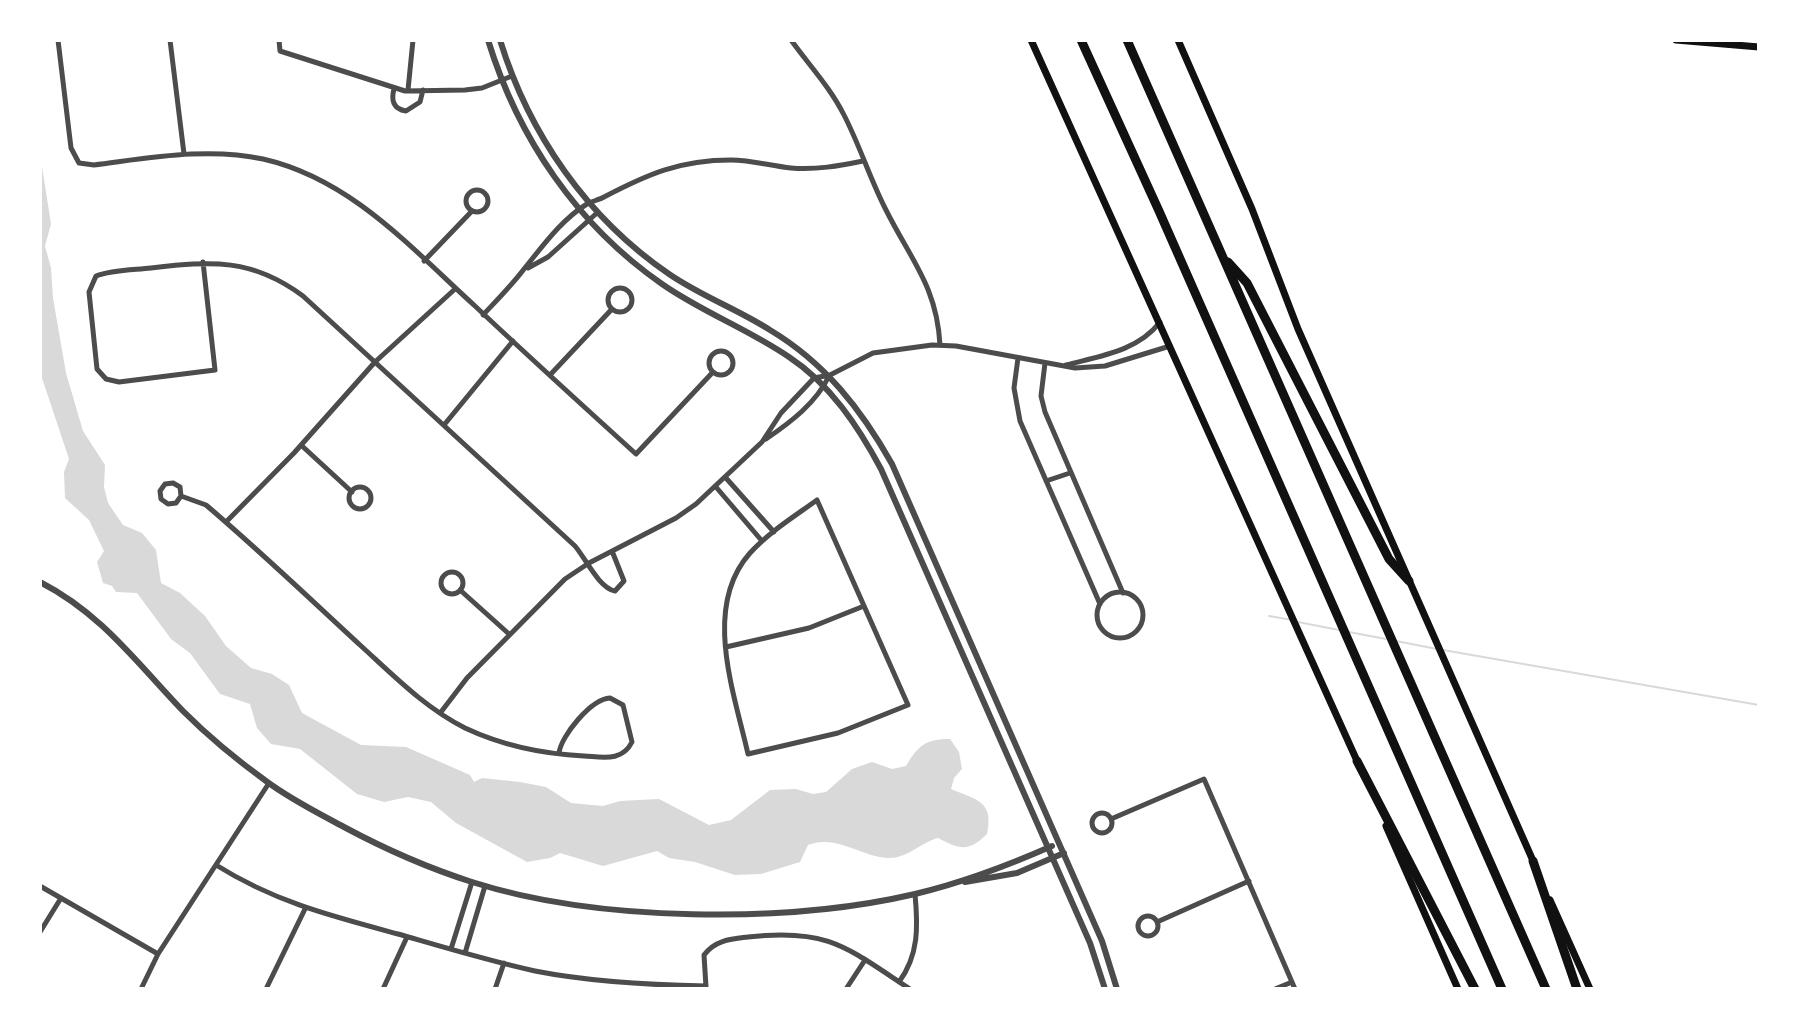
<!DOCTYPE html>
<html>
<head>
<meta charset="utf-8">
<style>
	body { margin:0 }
	#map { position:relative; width:1799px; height:1029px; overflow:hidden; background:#fff; font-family:"Space Grotesk",sans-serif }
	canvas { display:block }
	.frame { position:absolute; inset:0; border:42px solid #fff; pointer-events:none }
</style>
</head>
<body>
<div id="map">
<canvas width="1799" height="1029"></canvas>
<div class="frame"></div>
</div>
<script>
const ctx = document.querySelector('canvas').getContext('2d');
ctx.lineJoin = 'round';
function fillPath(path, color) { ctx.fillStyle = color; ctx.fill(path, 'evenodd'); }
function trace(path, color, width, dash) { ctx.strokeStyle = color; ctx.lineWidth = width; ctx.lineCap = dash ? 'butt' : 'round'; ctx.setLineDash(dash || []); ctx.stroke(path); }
fillPath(new Path2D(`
	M40,154L51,224L45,246L51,268L53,298L66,373L83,431L105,465L104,487L108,503L123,525L142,533L156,550L161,583L180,593L205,616L226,646L251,668L272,674L289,685L302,713L361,745L406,747L470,775L474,782L482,778L520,782L546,787L571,803L603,806L620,801L659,799L709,825L731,820L770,790L796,789L813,794L826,792L852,769L872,762L892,769L906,766C918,746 925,739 950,739L959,752L962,769L954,778L951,789C977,800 994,801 987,834C968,853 959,849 938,838C919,843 908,859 887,858C861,856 835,834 808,845L800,862L761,874L735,875L695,862L669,858L657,851L603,866L560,853L550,858L527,862L456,823L431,802L408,797L384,802L357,794L300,749L271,744L257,728L250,704L220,694L190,653L171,639L137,593L116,592L112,586L103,583L97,562L104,551L89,520L65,498L64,472L69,459L40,372Z`), '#d9d9d9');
trace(new Path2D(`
	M1269,616L1292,620
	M1298,622L1339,630
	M1349,632L1386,639
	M1396,641L1437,649
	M1443,650L1759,705`), '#d9d9d9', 2);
trace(new Path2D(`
	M58,40L71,148L79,163L94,165C150,158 207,147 263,159C351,179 411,248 475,306C528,356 582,405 636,454L713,372
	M170,40L184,154
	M279,40L280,51L405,91L465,90L482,88L512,76
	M791,40C809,65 830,87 844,115C860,146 870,179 886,210C911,260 937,287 940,345
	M394,89C391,100 393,109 406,111L420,102L423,90
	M408,90L413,40
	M466 201a11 11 0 1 1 22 0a11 11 0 1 1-22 0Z
	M424,261L472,211
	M203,262L215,370L119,382L106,379L97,369L89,292L96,276C112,270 133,270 151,268C212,261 252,258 303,296L575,546C586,559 599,588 615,591L624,581L612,551
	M528,268L548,257L598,212
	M608 300a12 12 0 1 1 24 0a12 12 0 1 1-24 0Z
	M483,315C497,300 512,285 524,269C542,247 562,219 587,204C592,201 599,200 604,197C648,174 680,160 731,160C751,160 771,166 791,168C816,170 839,166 863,161
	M709 363a12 12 0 1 1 24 0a12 12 0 1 1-24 0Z
	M1018,358L1014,388L1020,421L1100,604
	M1045,363L1041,396L1045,412L1123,593
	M1066,365C1100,356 1138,351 1160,322
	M550,375L612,309
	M444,425L513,341
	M766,439C791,422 816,403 829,376
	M301,445L352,492
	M726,478L774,532
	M1046,481L1070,473
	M716,487L762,541
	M349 498a11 11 0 1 1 22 0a11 11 0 1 1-22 0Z
	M181,496L176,503L168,504L161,499L160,491L165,484L173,483L180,487L181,496L206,505C259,550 309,598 360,645C393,675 425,708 465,728C501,745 544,754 584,756C603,757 622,762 632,742L623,705L610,698C591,699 561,736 559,753
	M817,500L908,705L838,733L748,754C734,692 702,607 750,553C769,532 795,516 817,500Z
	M226,522L294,453L375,362L455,289
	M441 583a11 11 0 1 1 22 0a11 11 0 1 1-22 0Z
	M460,590L509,634
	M1097 615a23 23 0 1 1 46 0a23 23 0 1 1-46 0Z
	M726,647L809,628L864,606
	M441,712L467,678L565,579L589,563L676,518L696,504L762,442L781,413L814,378L830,375L873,353L932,345L956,346L1075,368L1105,366L1170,346
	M1092 823a10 10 0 1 1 20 0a10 10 0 1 1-20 0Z
	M1111,819L1204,779L1295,989
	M216,865C275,902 331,916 398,934C443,947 489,961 535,971C591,982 648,985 706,986
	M40,886L158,954
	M1138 926a10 10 0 1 1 20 0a10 10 0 1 1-20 0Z
	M1157,922L1249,881
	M40,932L61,898
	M451,949L472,882
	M465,953L485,886
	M899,982C919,955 918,926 915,894
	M706,987L704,955C715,940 731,939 748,937C828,928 846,947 910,989
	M141,989L158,954L269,783
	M266,989L305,909
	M383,989L407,937
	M495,989L504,963
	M846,989L865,960
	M1275,989L1292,982`), '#4c4c4c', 5);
trace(new Path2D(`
	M488,40C518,138 577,225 662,284C702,312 748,329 789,357C830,384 858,426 881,469L1090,943L1105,989
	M500,40C529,134 587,218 669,274C701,296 737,309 770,330C825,363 861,409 892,464L1102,941L1117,989
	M40,582C102,614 136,662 183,711C208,736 237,760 266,781C290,799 318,813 344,827C385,849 428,868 472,882C597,922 787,924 915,894C961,883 1009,865 1052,846
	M965,882L1017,873L1064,853`), '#4c4c4c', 6);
trace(new Path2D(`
	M1031,40L1358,763
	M1178,40L1252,209L1298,329L1534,863
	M1676,40L1759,47
	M1386,826L1458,989
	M1550,900L1590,989`), '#111', 7);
trace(new Path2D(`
	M1081,40L1159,211L1502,989
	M1127,40L1546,989
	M1228,262L1247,283L1389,559L1409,581
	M1357,761L1475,989
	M1533,861L1577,989`), '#111', 9);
</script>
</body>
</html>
